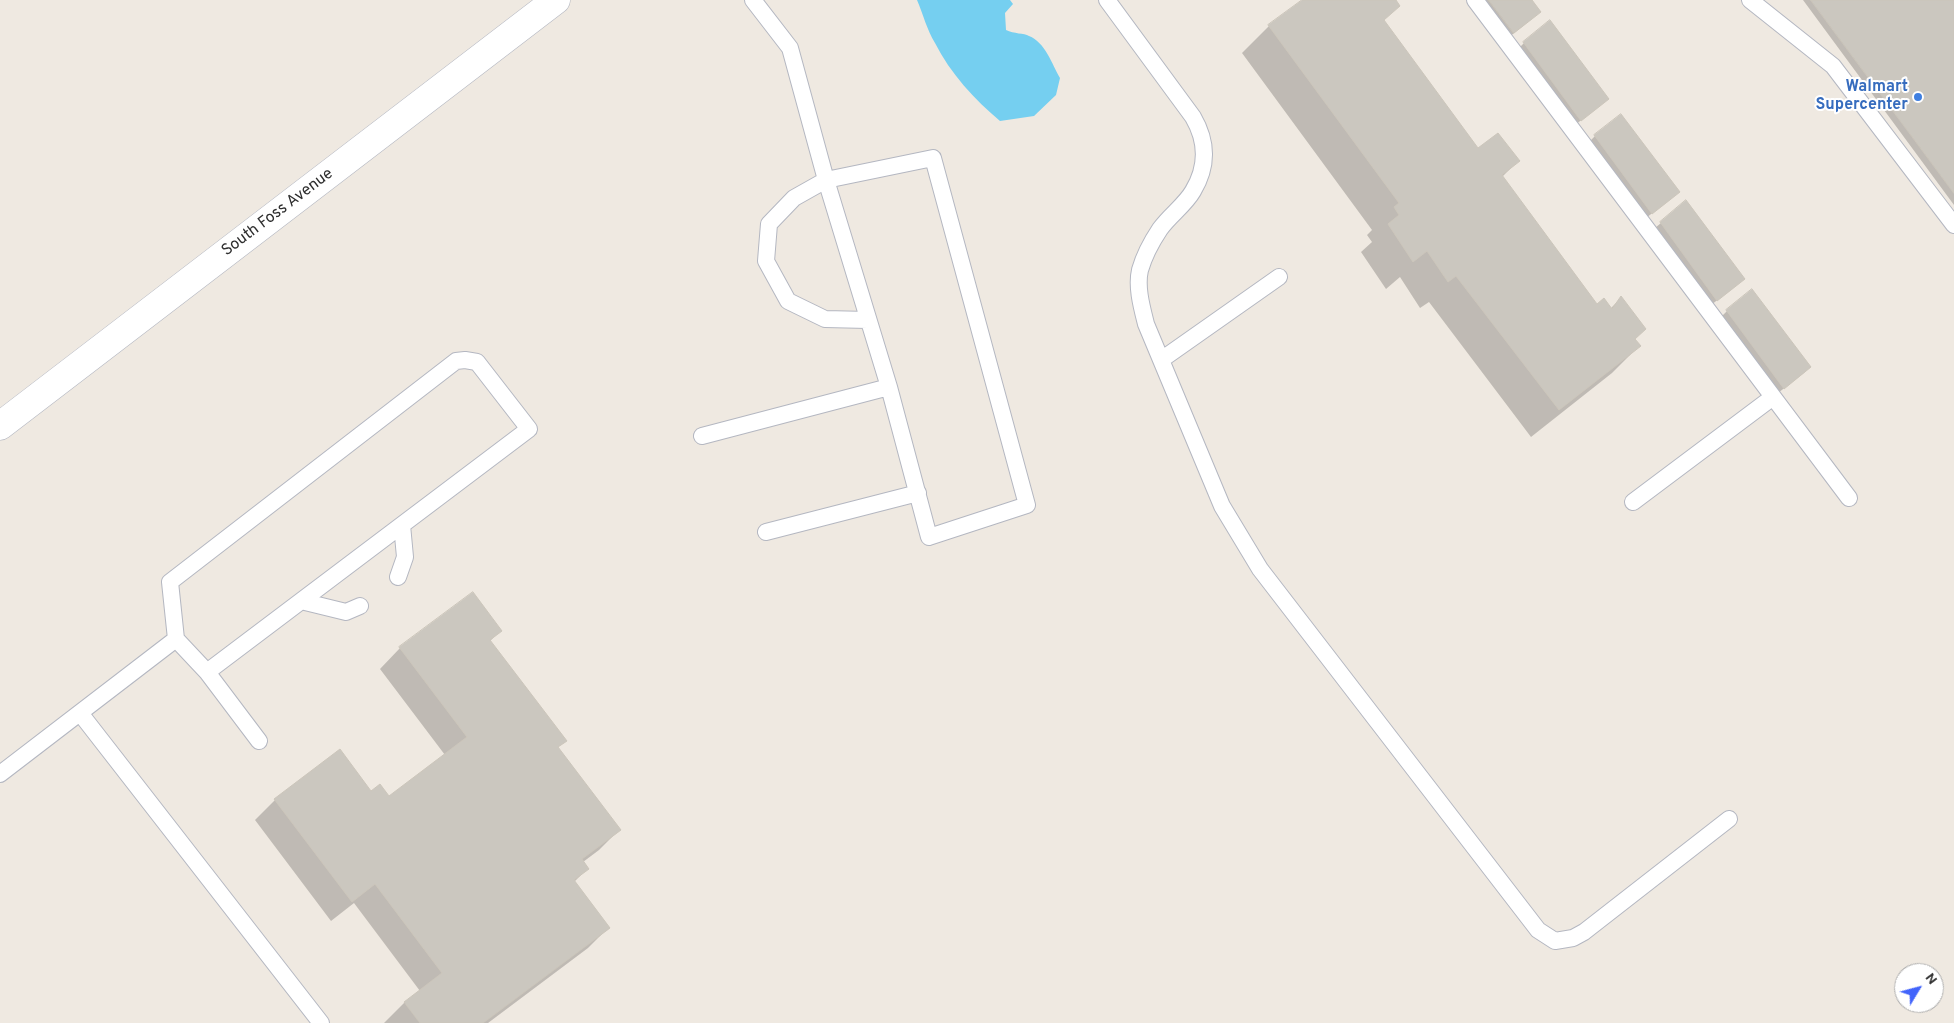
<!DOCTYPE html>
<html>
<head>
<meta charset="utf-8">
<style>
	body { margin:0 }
	#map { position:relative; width:1954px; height:1023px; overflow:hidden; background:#efe9e1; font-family:Overpass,sans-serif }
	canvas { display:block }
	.north { position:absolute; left:1894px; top:963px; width:50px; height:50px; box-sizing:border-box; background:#fff; border:1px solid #ababab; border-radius:50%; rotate:53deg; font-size:14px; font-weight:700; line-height:20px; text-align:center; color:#2e2e2e }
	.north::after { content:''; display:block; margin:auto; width:18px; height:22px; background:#4264fb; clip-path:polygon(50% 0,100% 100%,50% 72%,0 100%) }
</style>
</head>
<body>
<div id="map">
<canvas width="1954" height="1023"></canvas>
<div class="north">N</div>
</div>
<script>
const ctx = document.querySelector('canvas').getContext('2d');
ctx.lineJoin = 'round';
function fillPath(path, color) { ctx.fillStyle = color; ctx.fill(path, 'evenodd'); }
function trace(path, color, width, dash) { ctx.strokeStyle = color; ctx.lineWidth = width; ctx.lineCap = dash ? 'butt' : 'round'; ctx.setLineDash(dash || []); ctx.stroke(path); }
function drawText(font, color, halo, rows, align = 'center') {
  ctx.font = font + ' Overpass,sans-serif'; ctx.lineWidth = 4; ctx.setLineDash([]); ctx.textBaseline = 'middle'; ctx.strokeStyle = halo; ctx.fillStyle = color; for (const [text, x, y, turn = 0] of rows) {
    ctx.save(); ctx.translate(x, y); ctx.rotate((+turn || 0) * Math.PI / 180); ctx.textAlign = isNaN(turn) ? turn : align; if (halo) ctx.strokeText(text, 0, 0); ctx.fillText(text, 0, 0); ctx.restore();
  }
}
fillPath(new Path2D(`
	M917,0H1010L1013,4L1005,13L1006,30C1014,34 1024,33 1029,36C1045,42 1052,64 1060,78L1056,95L1034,116L1000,121C975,100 950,73 935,43C927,30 923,14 917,0Z`), '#75cff0');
fillPath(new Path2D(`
	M1304,0H1394L1383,21L1478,150L1518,161L1502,177L1596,306L1610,309L1621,298L1634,340L1639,346L1612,373L1531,437L1429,302L1420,308L1400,277L1386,289L1361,252L1372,242L1367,235L1372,230L1242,53L1269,26Z
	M1480,0H1531L1534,17L1508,38Z
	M1803,0H1954V205Z
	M1524,43L1602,104L1575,125L1519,48Z
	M1595,136L1673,197L1646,218L1590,141Z
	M1661,223L1738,284L1711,305L1655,228Z
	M1727,311L1805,372L1778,393L1722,316Z
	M500,631L490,641L565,741L557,748L619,830L599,850L583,862L587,869L574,882L608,928L588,948L488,1023H384L404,1003L420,991L354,903L331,921L255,820L275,800L371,792L389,797L445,755L380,669L400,648Z`), '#0003');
const building = new Path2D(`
	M1302,0H1396L1400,6L1384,20L1478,148L1498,133L1520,161L1502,175L1597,304L1604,298L1612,309L1621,296L1646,329L1635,339L1641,346L1559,410L1456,276L1448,282L1427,251L1413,262L1388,224L1399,215L1394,207L1399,203L1268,25Z
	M1489,0H1532L1541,12L1514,33Z
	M1811,0H1954V193Z
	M1550,20L1609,99L1581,121L1523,42Z
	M1621,114L1680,192L1652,214L1594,135Z
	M1686,200L1745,279L1717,301L1660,222Z
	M1752,289L1811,367L1784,389L1726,310Z
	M473,592L502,631L490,640L567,741L558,747L621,830L582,859L589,869L574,880L610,928L483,1023H420L404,1002L442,973L375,884L352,902L274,799L340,749L371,791L380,784L389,796L467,737L399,647Z`);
fillPath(building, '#cbc7bf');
trace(building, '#cbc5ba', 1);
const service = new Path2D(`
	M753,0L790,48L826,180L889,387L929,537L1027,505L933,158L826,180L794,198L769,224L766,261L788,301L825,319L868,320
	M1107,0L1193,117C1207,141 1208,166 1193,191C1185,205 1170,215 1160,229C1152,241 1144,256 1140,270C1136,287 1142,308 1146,324L1222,506L1260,569L1538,930L1555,941L1573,938L1584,932L1729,819
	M1475,0L1849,498
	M1750,0L1833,66L1954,225
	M1161,360L1279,277
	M702,436L889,387
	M1633,502L1773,397
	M766,532L918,493
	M398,577L405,557L402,525
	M301,601L346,612L360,606
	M176,639L170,582L456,361L465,360L477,362L529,429L207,672
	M80,713L321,1023
	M0,774L176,639L207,672L259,741`);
const tertiary = new Path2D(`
	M0,426L556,0`);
trace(service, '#b4b7c1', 18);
trace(tertiary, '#b4b7c1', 29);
trace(service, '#fff', 16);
trace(tertiary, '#fff', 28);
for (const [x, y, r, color] of [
	[1918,97,5,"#3f7fe0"]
]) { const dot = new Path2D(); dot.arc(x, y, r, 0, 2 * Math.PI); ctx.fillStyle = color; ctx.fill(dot); trace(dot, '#fff', 2); }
drawText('bold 16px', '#366cbe', '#fff', [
	["Walmart",1908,88],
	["Supercenter",1908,106]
], 'right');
drawText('16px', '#2e2e2e', '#fff', [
	["South Foss Avenue",278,213,-37]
]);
</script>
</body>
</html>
